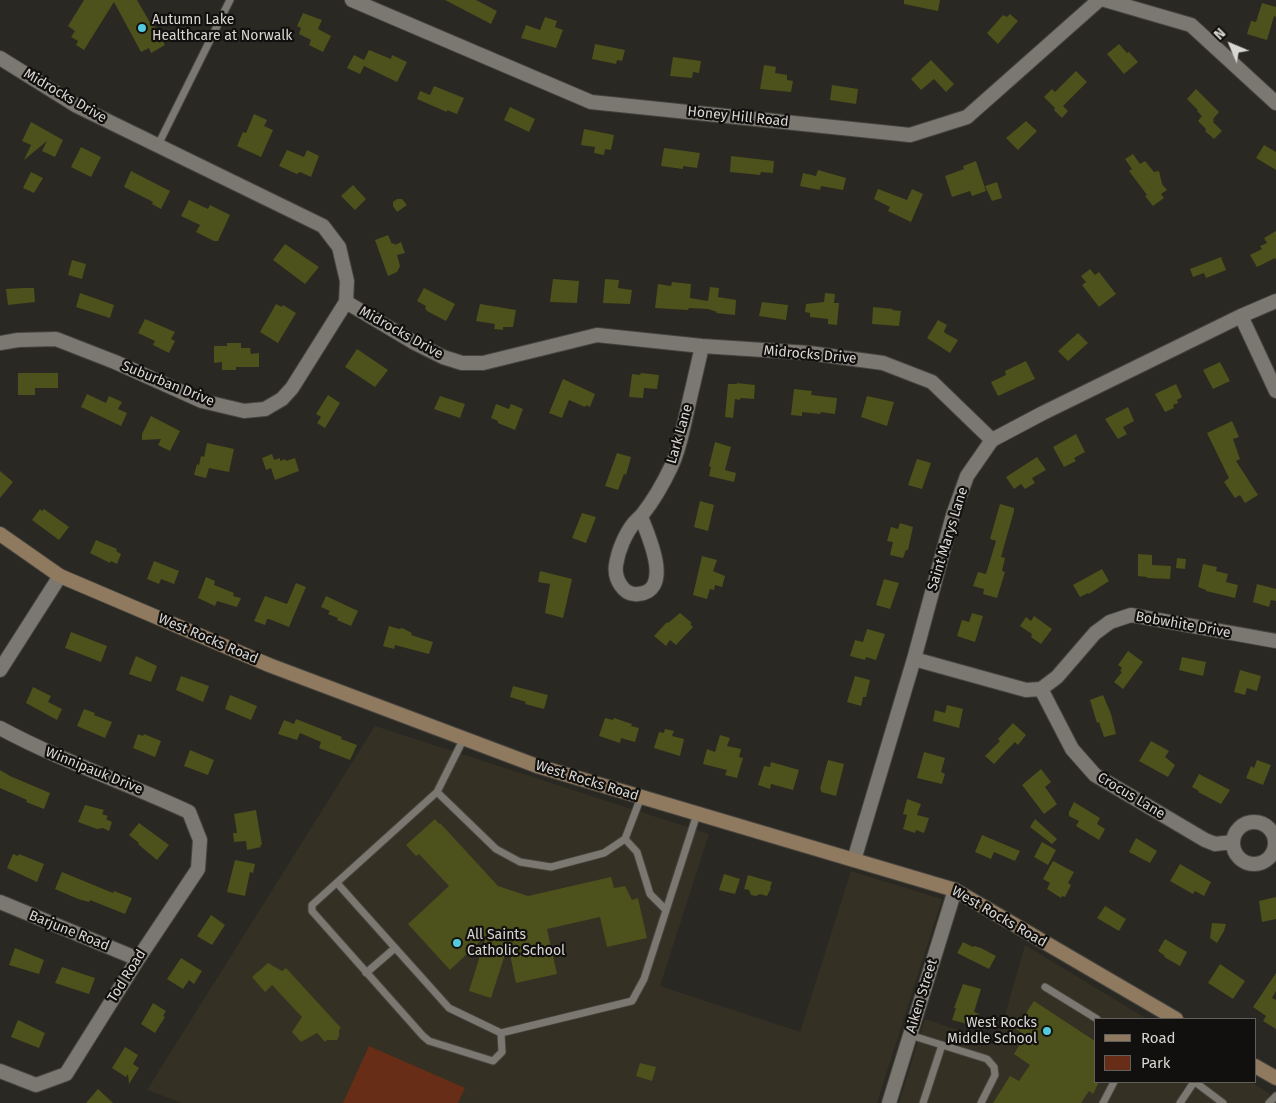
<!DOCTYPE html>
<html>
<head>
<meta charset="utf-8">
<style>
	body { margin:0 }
	#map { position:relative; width:1276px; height:1103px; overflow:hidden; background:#2a2822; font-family:"Fira Sans",sans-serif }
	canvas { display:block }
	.legend { position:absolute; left:1094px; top:1018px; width:162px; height:65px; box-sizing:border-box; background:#12100e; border:1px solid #61605d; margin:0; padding:6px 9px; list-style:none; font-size:15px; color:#d8d7d3 }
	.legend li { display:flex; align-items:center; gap:10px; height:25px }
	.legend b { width:25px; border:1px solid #61605d }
	.north { position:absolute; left:1206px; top:20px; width:50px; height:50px; -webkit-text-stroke:4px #12100e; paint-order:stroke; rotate:315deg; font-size:14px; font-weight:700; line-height:20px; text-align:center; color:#d8d7d3 }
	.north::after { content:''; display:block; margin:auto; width:18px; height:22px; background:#d8d7d3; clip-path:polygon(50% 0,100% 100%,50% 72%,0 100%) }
</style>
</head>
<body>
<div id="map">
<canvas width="1276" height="1103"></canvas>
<ul class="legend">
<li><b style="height:6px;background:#907a5f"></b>Road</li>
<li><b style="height:14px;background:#682d16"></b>Park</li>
</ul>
<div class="north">N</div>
</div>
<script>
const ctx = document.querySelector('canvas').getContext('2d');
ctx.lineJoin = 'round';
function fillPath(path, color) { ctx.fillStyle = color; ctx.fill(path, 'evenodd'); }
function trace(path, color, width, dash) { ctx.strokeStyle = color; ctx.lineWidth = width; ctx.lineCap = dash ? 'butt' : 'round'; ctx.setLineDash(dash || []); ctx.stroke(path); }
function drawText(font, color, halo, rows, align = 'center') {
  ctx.font = font + ' "Fira Sans",sans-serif'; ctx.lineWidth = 4.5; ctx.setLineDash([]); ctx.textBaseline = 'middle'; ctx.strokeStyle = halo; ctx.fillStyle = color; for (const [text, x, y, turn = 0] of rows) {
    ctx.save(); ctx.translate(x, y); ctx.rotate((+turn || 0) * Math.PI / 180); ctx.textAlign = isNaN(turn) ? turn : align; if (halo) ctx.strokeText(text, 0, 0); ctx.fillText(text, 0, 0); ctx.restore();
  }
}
fillPath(new Path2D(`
	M375,726L709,834L660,986L800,1032L851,871L942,899L877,1103H182L147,1090Z
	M1025,945L1147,1019H1095V1082H1251L1270,1094L1265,1103H899L925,1019L997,1043Z`), '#343024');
fillPath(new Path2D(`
	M369,1046L465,1088L458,1103H343Z`), '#682d16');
fillPath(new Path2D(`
	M84,0H137L152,26L154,25L165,45L151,53L149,48L141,52L114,2L84,50L76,45L78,41L71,37L75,31L68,26Z
	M445,0H476L497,11L491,24Z
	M904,0H940L938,11L904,4Z
	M1262,3L1276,7V17L1274,16L1267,40L1247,34L1251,21L1256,22Z
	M303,13L322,20L318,29L331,36L323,52L309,45L311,40L299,34L301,28L297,26Z
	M1010,14L1018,21L998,44L987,33L1003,15L1007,17Z
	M545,17L557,21L555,27L563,30L556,48L521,38L526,25L540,30Z
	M595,44L625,50L622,61L617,60L616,64L592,59Z
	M1119,44L1127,53L1129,52L1138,62L1124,74L1107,54Z
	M369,50L391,59L392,55L407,62L397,82L364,66L360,74L347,68L354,55L364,60Z
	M673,57L701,61L699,73L693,72L692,78L670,76Z
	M931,60L954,84L946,92L934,79L921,90L911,79Z
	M764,65L776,67L775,73L787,75V80L793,81L791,92L760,89Z
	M1076,71L1087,82L1063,106L1068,111L1062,118L1054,110L1055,108L1044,97L1052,89L1055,92Z
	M832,85L858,89L856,104L830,100Z
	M434,86L464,98L457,114L447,110V112L417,99L420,91L430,95Z
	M1196,89L1219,112L1213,119L1214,120L1213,122L1222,131L1214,139L1205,131L1206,129L1198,121L1202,116L1197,111L1198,110L1187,99Z
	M510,107L535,119L529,132L504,120Z
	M254,114L267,120L264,126L273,130L261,157L237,146L243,132L246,133Z
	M1026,121L1037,131L1018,150L1006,138Z
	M31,122L63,140L55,157L42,151L47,141L24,160L31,145L22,141Z
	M584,129L614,135L611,150L605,149L604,155L594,153L595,147L581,145Z
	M1264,145L1276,152V170L1256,158Z
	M81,147L101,157L91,177L71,167Z
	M664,148L700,153L697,168L683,166V169L661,166Z
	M287,150L304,157L307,150L319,156L311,177L300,172L297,174L279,166Z
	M1133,154L1140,164L1145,161L1154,172L1159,171L1162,184L1167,190L1161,194L1164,198L1153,206L1145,196L1147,195L1129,171L1132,169L1125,159Z
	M731,156L774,161L773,173L761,172L760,175L730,172Z
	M976,161L986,191L972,196L970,191L952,197L945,176L964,169L963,166Z
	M818,170L846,178L843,190L821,186L820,190L800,186L803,173L816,176Z
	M131,171L170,191L161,209L152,204L153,202L124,187Z
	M31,172L43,178L34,193L23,188Z
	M997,182L1002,198L992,201L985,186Z
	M353,185L366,199L355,210L341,196Z
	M878,189L907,200L912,189L923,194L911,222L888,211L890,207L874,199Z
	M397,199H402L407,205L397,212L393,206V202Z
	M189,200L208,209L210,205L230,215L218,241H214L196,232L200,225L181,216Z
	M1276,231V260L1275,258L1257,267L1250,255L1262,249L1260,246L1267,243L1264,238Z
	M388,235L392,244L394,243L395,245L401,242L405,253L397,255L400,266L397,272L388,276L375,240Z
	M285,244L319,267L305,284L273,260Z
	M1221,257L1226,270L1206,278L1204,273L1193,277L1190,269Z
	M72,260L86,264L82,279L68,275Z
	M1090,269L1095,275L1099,272L1116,294L1099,307L1082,285L1086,282L1081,276Z
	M553,279L579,281L577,303L550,302Z
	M605,279L619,280L618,288L632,290L630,304L603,303Z
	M672,282L691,284L690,298L708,301L710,287L719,288L718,297L736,300L735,315L716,313L717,312L708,309L689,308L688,310L655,308L658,284L671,286Z
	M23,288H34L35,302L8,305L6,289Z
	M424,288L455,304L446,321L427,311L425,308L426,306L417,301Z
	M80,293L114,305L110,318L76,307Z
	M825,293L835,294L834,303H839L837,325L828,324V319L810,317V313L805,312L806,304L824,302Z
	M762,302L788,305L786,320L759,316Z
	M276,304L282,307L283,305L296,313L278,343L260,332Z
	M480,304L516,310L513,327H503V330L494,329L495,324L476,321Z
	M873,307L893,309L892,310L901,311L899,326L872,324Z
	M145,319L175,332L171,339L175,341L169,353L153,345L155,341L138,333Z
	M938,320L947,325L944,331L945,333L958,340L950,353L927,338Z
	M1078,333L1088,343L1068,361L1058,351Z
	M227,343H241V348H250L251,354L259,353V367H236V370H222V362L214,363V346H227Z
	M357,349L388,370L375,387L345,367Z
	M1026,361L1035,379L998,396L991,382L1006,375L1005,371Z
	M1220,362L1230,381L1213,389L1203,370Z
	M18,373H58V388H35V395H18Z
	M641,373L659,375L657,389L644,388L643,398L629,397L632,374L640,375Z
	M563,379L595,394L590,407L586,405L585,407L569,400L562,418L549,413Z
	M737,383L755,385L754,399L740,398V400L735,399L733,418L725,417L728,384H737Z
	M1176,384L1182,397L1177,400L1178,403L1173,405L1174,408L1165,412L1155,394Z
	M794,389L812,391L811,395L837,398L835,414L821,412L820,414L802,412V416L791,415Z
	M87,394L106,403L109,396L122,402L118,409L127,413L121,426L81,407Z
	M328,395L340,403L325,428L317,423L321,417L316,414Z
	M440,396L465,404L460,418L434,409Z
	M867,396L894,402L887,426L861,417Z
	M496,404L509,409L511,404L523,409L515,430L498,423V421L491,418Z
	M1128,407L1134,421L1123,427L1127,434L1118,439L1105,419Z
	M151,416L180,431L170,451L158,445L161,439L142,440V434Z
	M1232,421L1239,437L1233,439L1240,459L1236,461L1258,495L1245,503L1240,495L1235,498L1224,482L1229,478L1207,433Z
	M1076,434L1085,452L1074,458L1076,461L1064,467L1053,447Z
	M715,442L731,447L725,470L736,473L734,482L709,476L711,467L709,466Z
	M207,443L234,449L229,472L209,468L206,478L194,475L197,464L199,465L201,456L204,457Z
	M617,453L631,457L626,475L624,474L618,490L605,486Z
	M272,454L274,460L280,458V461L285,459L286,461L295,458L299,471L275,480L271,468L266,470L262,458Z
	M1037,457L1046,470L1032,478L1035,483L1025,489L1021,484L1014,489L1006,477Z
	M917,459L931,463L922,489L908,485Z
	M0,471L13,482L0,498Z
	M700,501L714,505L708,531L694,527Z
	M1000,504L1014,508V511L1001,557L1005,558L1002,571L1005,572L997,598L983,594L984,589L973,586L978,572L986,574L996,541L990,539Z
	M40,509L42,511L44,509L69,527L59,540L32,520Z
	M582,513L596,517L586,543L572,538Z
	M900,523L913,527L908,550H906L903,558L890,555L893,542L887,541L891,527L898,529Z
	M96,540L117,549L116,551L121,554L117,564L111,561L110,563L90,553Z
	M1138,554L1152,555V565L1171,566L1170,579L1147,578V577L1138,576Z
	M702,556L717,560L713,571L725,576L722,587L715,585L714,590L710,589L707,599L693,595Z
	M1177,558L1186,559L1185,569L1176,568Z
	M154,561L179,571L174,584L161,579L159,584L147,579Z
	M1203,564L1217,567L1216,571L1228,574L1226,582L1238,585L1235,598L1206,591V590L1198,587Z
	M1102,569L1109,581L1089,594L1088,593L1080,597L1073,585Z
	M540,571L572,579L563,618L545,613L550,584L538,582Z
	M206,577L215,581L214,585L234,593L233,596L241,598L237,607L217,601L215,606L198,598Z
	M884,579L899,583L890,609L876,605Z
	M296,583L306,587L289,627L269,619H267L265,625L254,621L265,596L287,604Z
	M1257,584L1276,589V601L1271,600L1269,607L1253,602Z
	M326,596L358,611L351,626L337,620L338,618L328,614L330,611L321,607Z
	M680,613L692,623L690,624L693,627L676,645L670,640L666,646L654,636L667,622L668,623Z
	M972,613L983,616L975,642L957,636L962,620L969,622Z
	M1034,616L1052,629L1041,644L1031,637L1032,634L1020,626L1026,617L1031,621Z
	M389,626L399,629L402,628L412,633L411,635L433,642L429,654L395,645L394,649L383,646Z
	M867,629L885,634L876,660L866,657L865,660L850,656L855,640L863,642Z
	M71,632L107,646L101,662L65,648Z
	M1128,651L1143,662L1123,689L1114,682L1122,672L1120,671L1122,668L1118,665Z
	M136,656L157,666L151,682L129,674Z
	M1182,657L1206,662L1203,676L1179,670Z
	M1240,670L1261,676L1257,691L1247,688L1245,695L1234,692Z
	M181,676L209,686L203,702L176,690Z
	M855,676L870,680L866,697H863L861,706L847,702Z
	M513,686L548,695L544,709L525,704L526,702L510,697Z
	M33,687L51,696L48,702L62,709L57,720L26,703Z
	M230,695L257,706L251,720L225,709Z
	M1103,695L1111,714L1116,734L1104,737L1099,722L1097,723L1090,700Z
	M947,705L963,709L959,728L933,721L935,710L945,713Z
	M84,709L95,713L94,715L112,722L105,738L77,726Z
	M605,718L613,720L614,718L632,724L631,726L639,728L635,742L621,738L620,743L599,736Z
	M296,719L342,737L341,739L357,745L350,760L319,748L321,742L300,733L297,740L278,734L284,720L294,724Z
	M1013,723L1026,735L1018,745L1015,742L1009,748L994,764L985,756L1000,741L998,739Z
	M665,729L674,731L672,736L684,739L680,756L654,748L659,732L664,733Z
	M138,734L143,736L144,734L161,741L155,757L133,748Z
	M720,735L730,738L727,746L741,749L739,757L743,758L737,778L725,775L727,770L703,764L707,749L715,752Z
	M1151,741L1169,751L1165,757L1175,765L1168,777L1139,761Z
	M190,750L214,760L208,775L184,766Z
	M924,752L945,758L941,772L945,774L942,784L917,778Z
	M828,760L844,764L836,796L821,792V789H820Z
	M1257,760L1271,765L1263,785L1246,778L1251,766L1254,768Z
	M771,762L799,770L793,790L771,784L770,789L758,785L764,766L770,767Z
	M1041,769L1051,782L1045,787L1057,804L1044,814L1022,785Z
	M0,770L10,776L50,793L44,809L26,802L27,800L0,788Z
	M1199,774L1230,790L1221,804L1198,792L1199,791L1192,787Z
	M907,799L921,804L917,815L929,818L924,833L916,830L915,833L903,829L907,815L903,814Z
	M1074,802L1100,818L1097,824L1105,829L1099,840L1076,826L1079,821L1069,816V812Z
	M85,805L104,810L102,814L108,816L106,819L112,822L109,831L103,828L97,829L78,822Z
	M256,810L262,845H260L261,847L247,850L246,841L234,842L233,833H237L234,814Z
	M435,819L439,824L440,823L498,886L528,896L611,877L614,888L625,886L632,900L638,898L647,938L607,947L600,917L547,929L557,974L516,983L508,945L491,998L469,991L486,936L450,970L408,924L449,886L419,854L416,856L406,845Z
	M1035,819L1057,839L1052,844L1030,827Z
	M139,823L169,845L157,860L138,844L139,843L129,835Z
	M982,835L1020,851L1015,861L994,852L991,859L975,852Z
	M1136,838L1157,851L1150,863L1129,852Z
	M1042,842L1056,850L1048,865L1034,857Z
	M13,854L18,856L19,854L44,864L37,882L7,868Z
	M235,860L255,864L253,873L250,872L245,896L227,892Z
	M1053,861L1074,872L1068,883L1071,885L1065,897L1062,896L1061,898L1047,889L1050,883L1043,879Z
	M1180,864L1211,882L1204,896L1195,891L1193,894L1170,881Z
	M62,872L113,893L114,891L132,898L125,914L90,900L89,902L78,899L55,889Z
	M724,874L740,879L735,894L719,890Z
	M748,875L772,882L770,888H771L767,896L760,894L756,896L751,895L749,890L744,889Z
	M1276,897V919L1262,922L1259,901Z
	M1105,906L1126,919L1119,931L1097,918Z
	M211,915L225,925L212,945L197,936Z
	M1212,923L1226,924L1224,931L1217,943L1210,938Z
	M1165,939L1187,952L1180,966L1164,957L1165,956L1158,951Z
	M963,942L973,947L974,946L981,948L996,956L989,969L957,953Z
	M15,948L44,960L39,974L9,965Z
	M181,958L202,971L194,984L189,980L183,989L167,979Z
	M268,963L282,971L286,968L341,1028L339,1030V1036L337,1040H327L325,1042L317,1033L301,1042L292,1032L302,1017L272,985L265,992L252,977Z
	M1220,964L1245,981L1233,999L1208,983Z
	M62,967L95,978L89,994L55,983Z
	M1276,973V991L1272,998L1276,1000V1029L1263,1021L1266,1016L1253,1007Z
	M963,984L981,989L974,1012L979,1014L975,1026L952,1020L956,1008H954Z
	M1034,1001L1095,1041V1082H1099L1093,1094L1089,1091L1081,1103H993L1010,1076L1019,1081L1030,1065L1014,1054L1023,1039L1020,1037L1022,1033L1016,1029Z
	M153,1003L166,1011L163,1016L165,1017L155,1033L141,1024Z
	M18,1020L45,1033L39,1048L11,1037Z
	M125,1047L138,1055L133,1064L139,1068L129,1084L128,1074L126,1077L112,1068Z
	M640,1063L656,1067L652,1081L636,1076Z
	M98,1089L113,1103H86Z`), '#4d511b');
const service = new Path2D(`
	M158,145L230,0
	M464,738L437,792L496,849L520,862L551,867L604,853L625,839L641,797
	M437,792L312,905V911L423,1036L429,1041L493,1061L502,1052L501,1033
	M625,839L637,852L650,894L666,910
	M337,883L449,1008L501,1033L632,1001L644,979L697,814
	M366,973L395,948
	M1045,987L1097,1019
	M910,1035L987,1059L994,1067L995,1075L981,1103
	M1195,1082L1223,1103
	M923,1103L942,1045
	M1103,1103L1114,1082
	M1180,1103L1194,1082
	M1269,1103L1276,1096`);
const minor = new Path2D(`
	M352,0L591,102L910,135L967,117L1099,0
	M1105,0L1191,25L1276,103
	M0,58L77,106L323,226L339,247L347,281L346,302L292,388L282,399L265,409L244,411L202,401L115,362L56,339L18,340L0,343
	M346,302L413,342L443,357L462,363H483L597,335L702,346L809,353L883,363L932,382L992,440
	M1241,316L1276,391
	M641,517C648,535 674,591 638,594C623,596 614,578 616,565C618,551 625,534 634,523C636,521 639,518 642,515C653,501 663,484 671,467C679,451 682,433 686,416C691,393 697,369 702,346
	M914,659L1026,690L1041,689L1057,677L1095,633L1110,622L1131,615L1276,641
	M0,670L60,576
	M1041,689L1072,749L1095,775L1205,840L1215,844L1233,842
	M0,728C61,761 127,783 189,812L200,840L198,869L138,959L66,1074L36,1085L0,1071
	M1233 843a21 21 0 1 1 42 0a21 21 0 1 1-42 0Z
	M854,860L914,659L953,515L967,476L992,440L1043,413L1241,316L1276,301
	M0,902L138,959
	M889,1103L955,890`);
const secondary = new Path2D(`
	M0,534L60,576L269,665L537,766L955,890L1176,1019
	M1255,1066L1276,1078`);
trace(service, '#46443f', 9);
trace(minor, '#46443f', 16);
trace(secondary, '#46443f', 16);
trace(service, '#7b7871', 7);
trace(minor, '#7b7871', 14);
trace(secondary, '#907a5f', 14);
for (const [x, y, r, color] of [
	[142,28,5,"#54cade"],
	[457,943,5,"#54cade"],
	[1047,1031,5,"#54cade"]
]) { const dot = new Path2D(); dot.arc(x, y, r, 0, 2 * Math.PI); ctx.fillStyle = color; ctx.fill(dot); trace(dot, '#12100e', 2); }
drawText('14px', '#d8d7d3', '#12100e', [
	["Autumn Lake",152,20],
	["Healthcare at Norwalk",152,36],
	["All Saints",467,935],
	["Catholic School",467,951],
	["West Rocks",1037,1023,"right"],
	["Middle School",1037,1039,"right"]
], 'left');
drawText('14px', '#d8d7d3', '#12100e', [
	["Midrocks Drive",65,96,30],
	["Honey Hill Road",738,117,6],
	["Midrocks Drive",401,333,29],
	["Midrocks Drive",810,355,5],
	["Suburban Drive",168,384,22],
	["Lark Lane",680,434,-74],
	["Saint Marys Lane",948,539,-73],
	["Bobwhite Drive",1183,625,10],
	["West Rocks Road",208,639,23],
	["Winnipauk Drive",94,771,22],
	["West Rocks Road",587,781,17],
	["Crocus Lane",1131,796,31],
	["West Rocks Road",999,917,30],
	["Barjune Road",69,931,22],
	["Tod Road",127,976,-58],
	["Aiken Street",922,996,-73]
]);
</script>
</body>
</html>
